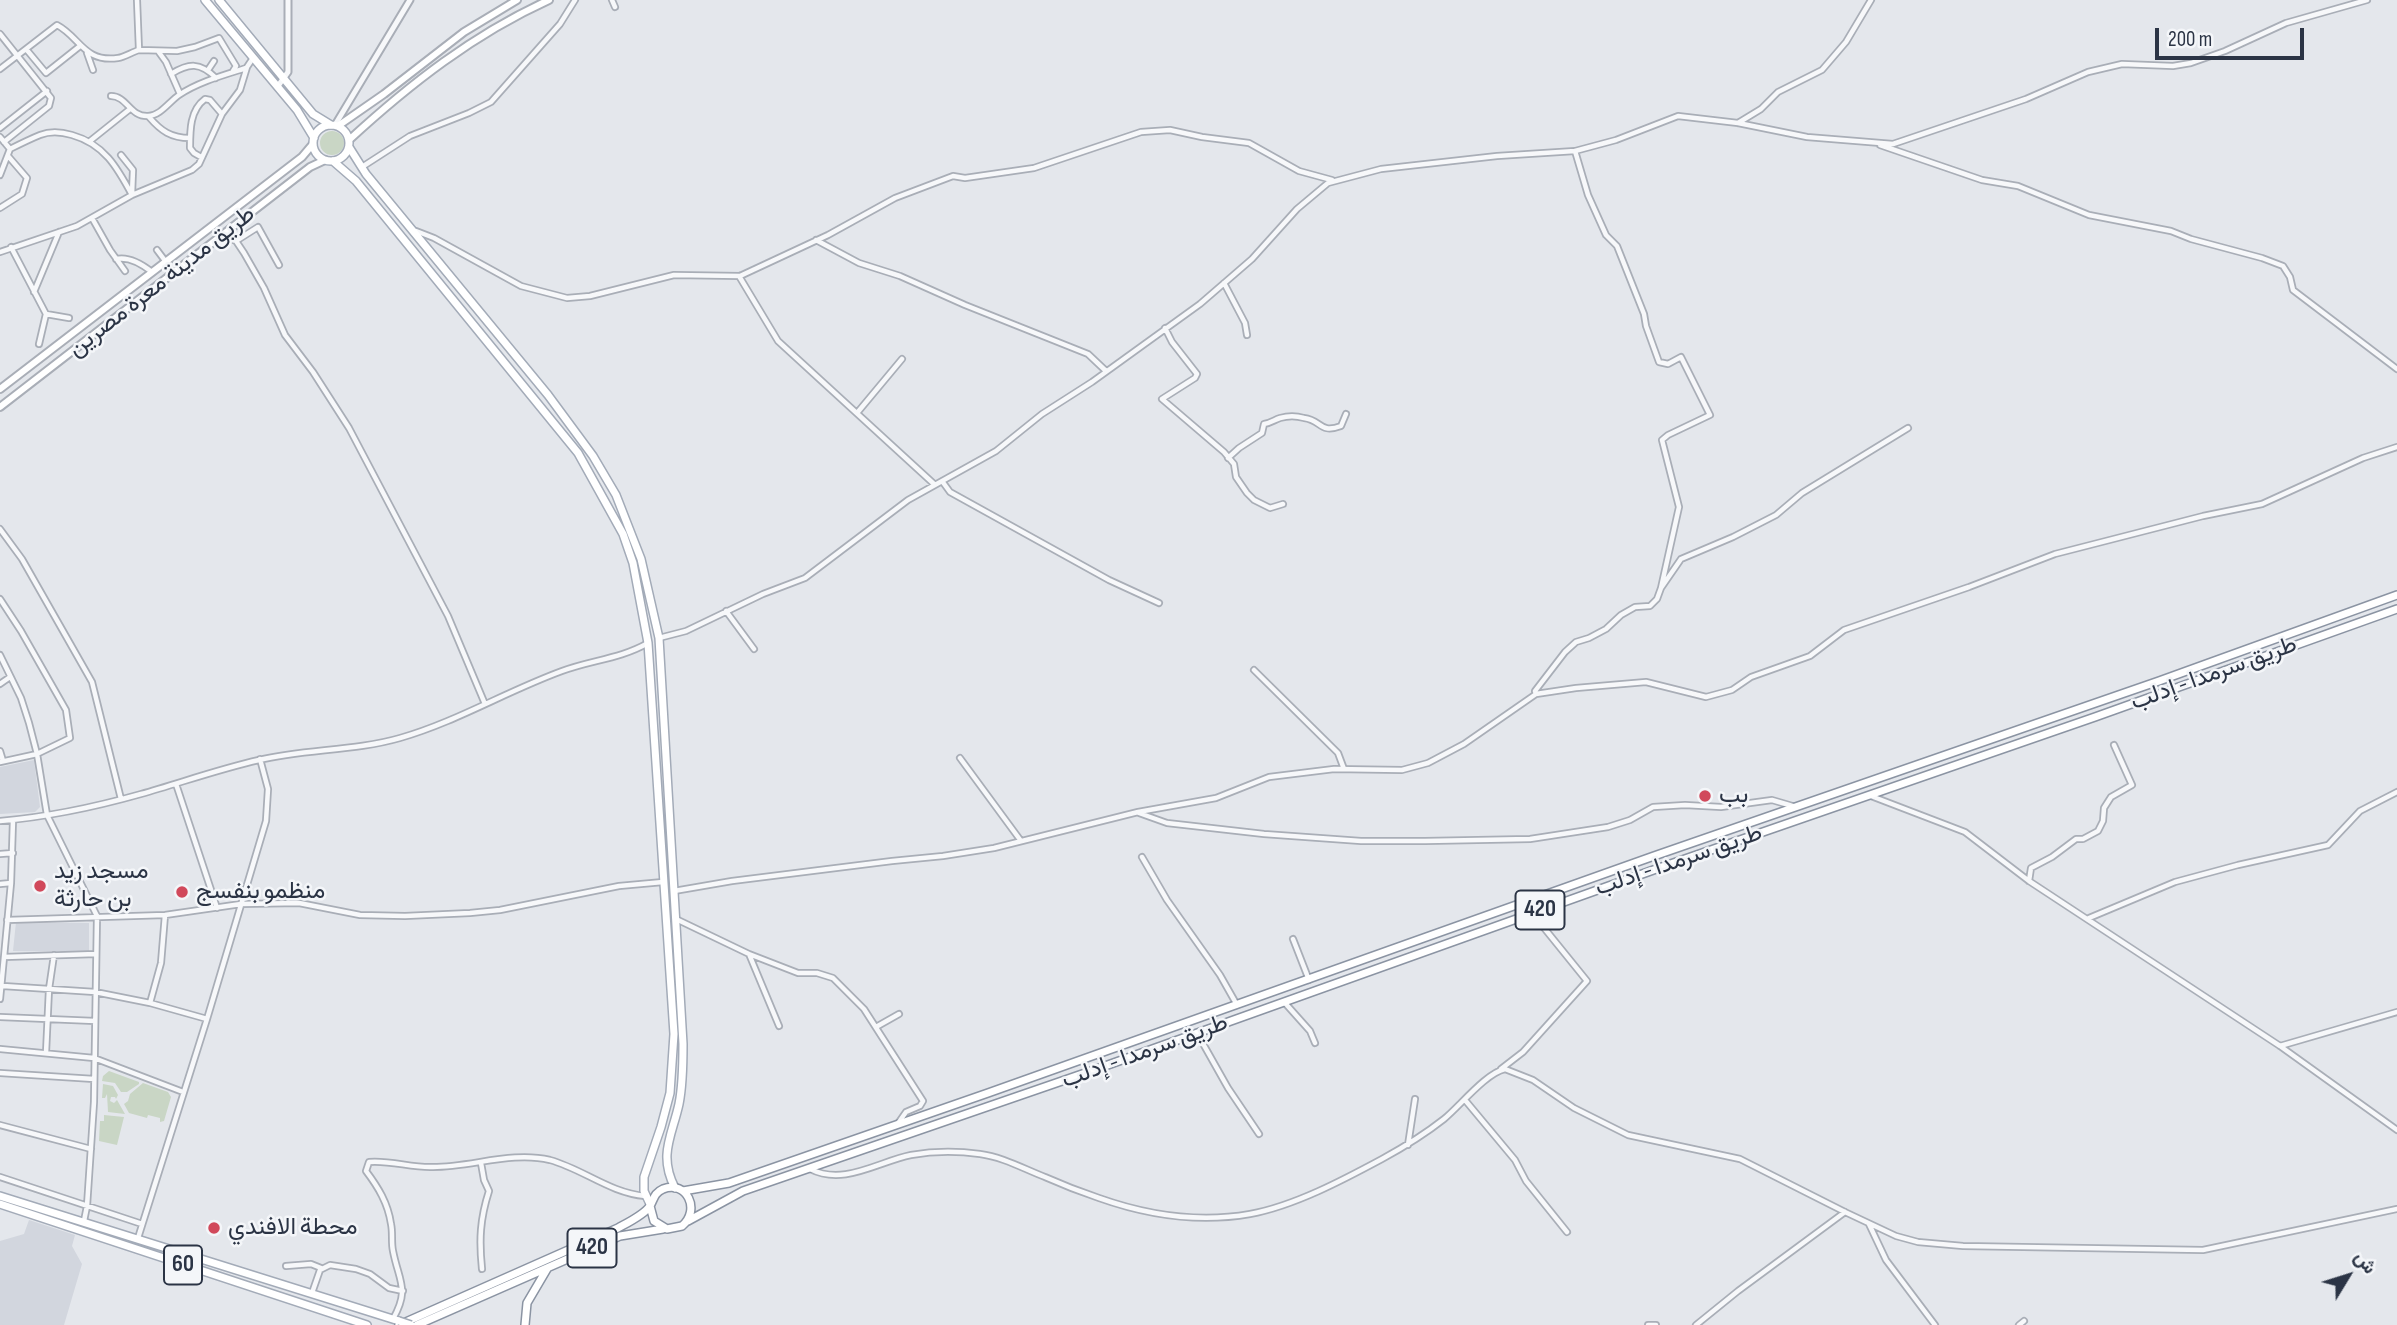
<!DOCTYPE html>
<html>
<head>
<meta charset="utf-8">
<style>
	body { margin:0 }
	#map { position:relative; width:2397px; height:1325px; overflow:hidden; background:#e4e7ec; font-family:"Sofia Sans Condensed",Vazirmatn,sans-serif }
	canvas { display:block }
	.north { position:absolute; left:2313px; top:1241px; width:70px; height:70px; -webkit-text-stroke:5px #f4f6f9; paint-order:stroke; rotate:52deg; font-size:19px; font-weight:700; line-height:28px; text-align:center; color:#2b3445 }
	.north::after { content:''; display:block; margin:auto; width:24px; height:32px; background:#2b3445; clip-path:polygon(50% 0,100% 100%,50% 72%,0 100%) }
	.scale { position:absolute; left:2155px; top:28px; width:149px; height:32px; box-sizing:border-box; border:4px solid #2b3445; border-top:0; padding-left:9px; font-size:21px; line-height:24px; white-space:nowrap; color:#2b3445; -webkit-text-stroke:5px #f4f6f9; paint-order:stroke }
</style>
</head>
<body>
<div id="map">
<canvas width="2397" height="1325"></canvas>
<div class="north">ش</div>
<div class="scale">200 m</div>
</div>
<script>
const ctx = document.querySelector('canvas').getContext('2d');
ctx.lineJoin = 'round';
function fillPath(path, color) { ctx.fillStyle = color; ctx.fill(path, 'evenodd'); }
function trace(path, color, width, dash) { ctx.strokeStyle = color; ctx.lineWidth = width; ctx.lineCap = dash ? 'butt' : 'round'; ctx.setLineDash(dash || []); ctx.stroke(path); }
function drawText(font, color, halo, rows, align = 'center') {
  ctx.font = font + ' "Sofia Sans Condensed",Vazirmatn,sans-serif'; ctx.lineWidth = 5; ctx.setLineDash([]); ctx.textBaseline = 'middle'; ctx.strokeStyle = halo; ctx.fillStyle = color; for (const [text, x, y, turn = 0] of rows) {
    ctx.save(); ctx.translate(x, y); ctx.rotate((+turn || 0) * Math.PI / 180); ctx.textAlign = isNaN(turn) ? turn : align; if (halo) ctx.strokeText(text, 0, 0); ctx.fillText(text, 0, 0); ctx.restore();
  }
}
fillPath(new Path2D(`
	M34,760L40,807L35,812L0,814V767Z
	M16,922L89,923V952L13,951Z
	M29,1220L75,1235L72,1246L82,1264L64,1325H0V1241L24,1234Z`), '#d2d6de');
fillPath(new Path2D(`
	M320 143a12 12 0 1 1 24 0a12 12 0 1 1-24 0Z
	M109,1071L139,1082V1084L127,1092H121L115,1083L102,1081L103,1076Z
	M143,1083L168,1092L171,1097L164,1121L160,1122V1118L148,1115L147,1118L129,1113L124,1104L128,1101L130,1094Z
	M103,1084L113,1086L118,1095L116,1099L115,1097H111L110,1101L114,1103L117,1100L125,1114L108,1112L107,1094L105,1098H102Z
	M104,1115L124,1117L117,1145L99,1141L100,1121H104Z`), '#c9d6c5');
const minor = new Path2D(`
	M612,0L615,7
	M0,34L51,98L49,106L4,142
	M26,49L46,73L80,46
	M139,50L177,51L195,47L219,38L236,66L233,71
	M158,51L166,62L180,94
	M87,53L93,70
	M0,69L57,25C80,37 84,63 118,58C125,57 132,52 139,50L137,0
	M208,70L214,61
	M171,74C189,63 200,62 216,78
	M111,96C127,96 130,117 148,116C160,116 169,102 179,95C198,82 224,75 246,68
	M149,117C161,131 171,138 190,138
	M1738,123L1761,109L1778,92L1822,70L1846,42L1871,0
	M0,128L47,91
	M0,137L10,149
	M90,141L130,109
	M1880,145L1982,180L2018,186L2089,215L2171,231L2191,239L2262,258L2283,266L2290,277L2293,290L2397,369
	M1575,151L1588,195L1606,235L1617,246L1644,314L1646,326L1659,362L1668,364L1681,357L1710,415L1668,435L1662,440L1679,507L1661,588
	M121,155L133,170L132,194
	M201,157L194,153L190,148C190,130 190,110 205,99L210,100L222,114
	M362,167L410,136L469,113L491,102L560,24L575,0
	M0,175L10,149C20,144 30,139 40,135C50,131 62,132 72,135C104,144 117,167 132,195
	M0,208L22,194L27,178L8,156
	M92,218L110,250L125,271
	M416,231L434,238L521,286L567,298L590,296L674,275L740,276L828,235L895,198L953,176L965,178L1034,168L1141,132L1170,130L1202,137L1249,143L1299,171L1332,180
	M223,235L236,241L244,253L264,288L285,335L313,372L349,428L448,616L485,704
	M816,240L859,263L900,276L965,305L1088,354L1106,371
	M236,241L258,227L279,265
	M11,247L46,314L39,344
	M157,250L166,262
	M0,252L77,226L132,195L192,170L199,164L222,114L240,90L247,67L253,58
	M116,259C129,256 142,264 152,272
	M739,276L778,341L934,484
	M1224,283L1245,323L1247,335
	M34,292L59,232
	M46,314L69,318
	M1165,328L1172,342L1197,374L1195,378L1162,399L1224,452L1234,464L1236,477L1247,493L1254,500L1270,508L1283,504
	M857,413L902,359
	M1228,458L1239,448L1262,433L1264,424C1271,423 1274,420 1280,418C1287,416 1297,416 1304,418C1322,420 1319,434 1341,426L1346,414
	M942,481L950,492L1109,580L1159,603
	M0,529L22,559L92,682L121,799
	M0,599L21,631L66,710L70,738L37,754L0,762
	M726,611L754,649
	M659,638L686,631L763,594L805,578L908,500L996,451L1042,414L1092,382L1200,304L1252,259L1297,209L1328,183L1381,169L1497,156L1575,151L1616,140L1678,116L1738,123L1807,137L1893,144L2026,99L2088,72L2122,64L2173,66L2191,63L2225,51L2286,23L2367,0
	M0,655L21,698L29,723L37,754L47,815L97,916L94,1102L87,1206L84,1221
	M1254,670L1338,753L1344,769
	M0,684L10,677
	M1536,694L1535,691L1565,652L1576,642L1589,638L1606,629L1621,615L1635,607L1650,606L1657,599L1661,588L1681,559L1733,537L1776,515L1802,493L1908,428
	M0,751L3,761
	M960,758L1021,841
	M176,784L217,908
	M1871,796L1965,832L2029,881L2280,1046L2397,1130
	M1139,813L1167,823L1264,834L1361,841H1425L1530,839L1608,827L1630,820L1653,807L1685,805L1721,807L1772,800L1796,807
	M0,821C47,817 95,807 141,794C180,783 219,769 259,760C305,749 355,751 400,738C456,722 507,691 562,671C591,660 620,659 648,643
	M0,854L13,853
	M1142,857L1167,900L1220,975L1237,1005
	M2029,881L2031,868L2052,857L2076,839H2083L2098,831L2103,821L2104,808L2111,797L2132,785L2114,745
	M0,884L11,883
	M674,891L732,881L892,861L943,856L994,848L1138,812L1216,798L1269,777L1334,769L1402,770L1428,763L1464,744L1536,694L1576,688L1646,682L1706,697L1732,690L1751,677L1810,656L1844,630L1969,587L2055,554L2203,516L2262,504L2363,458L2397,447
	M2089,918L2175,882L2238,865L2328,845L2360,811L2397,792
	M676,919L749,954L779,1026
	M7,920L165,915L241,904L299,903L360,915L405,916L470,913L500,910L619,886L663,882
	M1293,939L1309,980
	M749,954L798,973H817L833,978L864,1009L923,1101L920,1106L906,1112L899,1122
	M4,957L96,954
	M3,986L95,992L150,1003L161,963L165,915
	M0,999L11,883L13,820
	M150,1003L207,1019
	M1285,1003L1310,1031L1315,1043
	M0,1017L95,1021
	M876,1027L899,1014
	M1197,1033L1228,1088L1259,1134
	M2280,1046L2397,1012
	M0,1049L94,1058L183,1092
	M46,1053L49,989L54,955
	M1501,1069L1523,1052L1587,981L1532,913
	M0,1073L94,1079
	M1465,1100L1515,1160L1526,1181L1567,1232
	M0,1125L91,1149
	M1408,1145L1415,1099
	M481,1163L484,1180L489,1191C480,1219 479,1240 482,1269
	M810,1169C844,1186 877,1162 911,1155C934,1151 957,1151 980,1154C1003,1157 1024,1169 1045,1177C1063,1185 1081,1192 1099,1198C1147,1215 1199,1223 1250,1214C1294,1206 1343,1180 1382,1159C1404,1147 1425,1134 1444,1119C1460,1106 1486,1073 1505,1069L1533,1080L1574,1108L1628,1135L1740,1159L1845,1212L1896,1236L1918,1242L1963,1246L2203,1250L2397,1209
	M0,1177L142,1224
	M1869,1224L1886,1260L1935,1325
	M138,1238L207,1019L266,821L268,789L260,759
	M286,1266L311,1264L321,1268
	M312,1293L320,1270L330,1265L356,1269L370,1274L389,1288L403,1291
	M393,1319C410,1289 399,1282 393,1251C391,1242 393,1233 391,1224C388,1203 378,1187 366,1171L369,1162C390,1160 412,1168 433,1167C472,1167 512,1151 550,1160C583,1169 610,1193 645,1196
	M1648,1325H1656
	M1696,1325L1738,1291L1845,1212
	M2019,1325L2024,1321`);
const tertiary = new Path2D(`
	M278,86L288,72V0
	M335,125L410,0`);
const secondary = new Path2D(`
	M338,126L384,94L464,32L517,0
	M349,140C410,84 474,34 549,0
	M0,389L302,157L313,144
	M0,407L310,167L325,160`);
const primary = new Path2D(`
	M205,0L297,110L314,138
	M219,0L313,114L331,125
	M313 143a18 18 0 1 1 36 0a18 18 0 1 1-36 0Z
	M349,147L366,174L548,395L593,456L616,495L641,559L659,638L683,1044C683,1064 683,1084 679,1104C672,1136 658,1155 675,1188
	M333,161L356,181L578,453L623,534L633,563L648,643L674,1034L670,1093L661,1127L644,1177V1191L650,1204
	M0,1196L399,1321
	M0,1204L367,1325`);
const trunk = new Path2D(`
	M683,1191L729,1183L988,1093L1654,856L2159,681L2397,595
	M688,1221L743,1191L1091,1071L1659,868L2095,717L2397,609
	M399,1325L618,1228C627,1223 644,1215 650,1206C654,1199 654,1193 663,1189C687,1180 701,1210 682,1226L667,1229L654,1221L650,1206
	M417,1325L620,1236L663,1229
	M525,1325L527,1303L547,1269`);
trace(minor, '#a9aeb7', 8);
trace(tertiary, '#a9aeb7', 9);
trace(secondary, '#a9aeb7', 10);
trace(primary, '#a3abb8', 10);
trace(trunk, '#8b94a3', 10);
trace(minor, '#f7f8fa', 4.5);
trace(tertiary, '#f7f8fa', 5);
trace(secondary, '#fff', 6);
trace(primary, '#fff', 7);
trace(trunk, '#fff', 7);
const primaryBridge = new Path2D(`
	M399,1321L411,1325`);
trace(primaryBridge, '#a3abb8', 10, []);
trace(primaryBridge, '#fff', 7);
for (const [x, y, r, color] of [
	[1705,796,7,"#d1495b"],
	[40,886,7,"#d1495b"],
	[182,892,7,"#d1495b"],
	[214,1228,7,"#d1495b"]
]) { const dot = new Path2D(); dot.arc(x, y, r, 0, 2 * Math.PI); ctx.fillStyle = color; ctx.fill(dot); trace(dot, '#f4f6f9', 2.5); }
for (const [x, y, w] of [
	[1540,910,49],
	[592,1248,49],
	[183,1265,38]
]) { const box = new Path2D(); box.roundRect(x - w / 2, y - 19.5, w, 39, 5); ctx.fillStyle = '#f4f6f9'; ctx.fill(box); trace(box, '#2b3445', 2); }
drawText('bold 23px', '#2b3445', null, [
	["420",1540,910],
	["420",592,1248],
	["60",183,1265]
]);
drawText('24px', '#2b3445', '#f4f6f9', [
	["طريق مدينة معرة مصرين",162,282,-38],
	["طريق سرمدا - إدلب",2214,674,-20],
	["طريق سرمدا - إدلب",1679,861,-19],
	["طريق سرمدا - إدلب",1145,1052,-20]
]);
drawText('24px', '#2b3445', '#f4f6f9', [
	["بب",1719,796],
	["مسجد زيد",54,872],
	["بن حارثة",54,900],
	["منظمو بنفسج",196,892],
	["محطة الافندي",228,1228]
], 'left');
</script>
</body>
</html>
